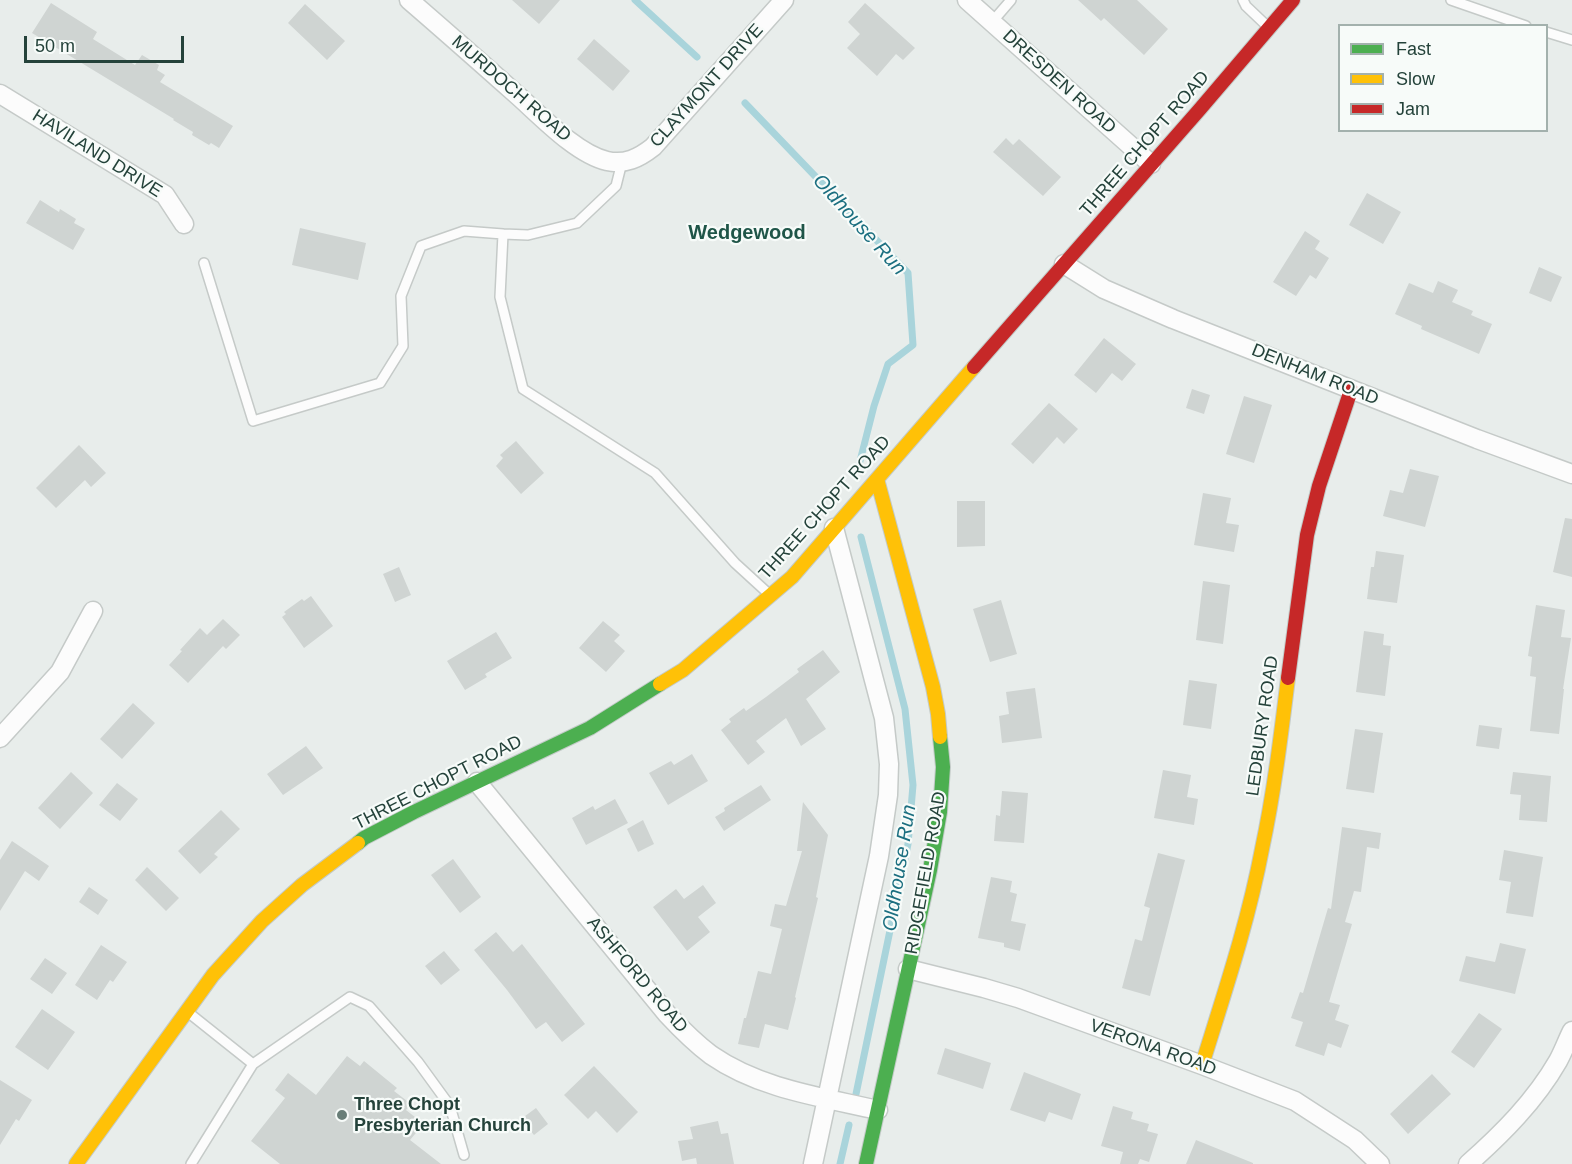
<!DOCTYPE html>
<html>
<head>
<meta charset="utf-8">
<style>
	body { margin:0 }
	#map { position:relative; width:1572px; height:1164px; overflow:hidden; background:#e8edeb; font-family:Arial,sans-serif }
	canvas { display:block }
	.legend { position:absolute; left:1338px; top:24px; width:210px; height:108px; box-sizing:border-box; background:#f7fbf9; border:2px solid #a3b1ad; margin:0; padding:8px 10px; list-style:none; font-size:18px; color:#24423a }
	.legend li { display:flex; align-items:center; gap:12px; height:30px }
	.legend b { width:30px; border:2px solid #a3b1ad }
	.scale { position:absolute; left:24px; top:36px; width:160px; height:27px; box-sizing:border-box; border:3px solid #24423a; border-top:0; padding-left:8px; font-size:18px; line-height:21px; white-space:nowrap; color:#24423a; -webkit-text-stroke:4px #f7fbf9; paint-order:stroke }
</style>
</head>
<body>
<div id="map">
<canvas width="1572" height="1164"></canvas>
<ul class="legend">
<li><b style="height:8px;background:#4caf50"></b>Fast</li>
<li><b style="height:8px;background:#ffc107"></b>Slow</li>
<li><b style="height:8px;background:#c62828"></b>Jam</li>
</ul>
<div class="scale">50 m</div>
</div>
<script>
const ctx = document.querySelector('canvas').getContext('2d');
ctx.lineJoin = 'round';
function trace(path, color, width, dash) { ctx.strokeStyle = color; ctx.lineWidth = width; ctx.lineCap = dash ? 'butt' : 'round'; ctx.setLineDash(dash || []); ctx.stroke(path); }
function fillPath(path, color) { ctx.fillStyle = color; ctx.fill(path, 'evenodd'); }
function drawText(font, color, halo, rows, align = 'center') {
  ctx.font = font + ' Arial,sans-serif'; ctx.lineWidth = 4.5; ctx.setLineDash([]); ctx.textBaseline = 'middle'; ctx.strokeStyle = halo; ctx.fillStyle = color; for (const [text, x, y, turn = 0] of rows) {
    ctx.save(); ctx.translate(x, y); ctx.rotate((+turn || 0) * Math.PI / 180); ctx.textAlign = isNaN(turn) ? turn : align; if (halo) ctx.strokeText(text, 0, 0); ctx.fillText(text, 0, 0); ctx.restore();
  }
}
trace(new Path2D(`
	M635,0L697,57
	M745,103L908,273L913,345L888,364L874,406L859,465
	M856,1094L908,844L913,785L905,709L861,537
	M840,1164L849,1125`), '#a9d4db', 7);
fillPath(new Path2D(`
	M512,0H560L539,24Z
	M1078,0H1137L1168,29L1144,55L1104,18L1101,21Z
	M51,3L97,32L93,39L135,65L142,55L159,65L157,70L165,75L160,82L233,126L219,148L211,143L209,145L192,135L193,132L173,120L174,119L32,33Z
	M865,3L915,48L903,60L896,54L877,76L847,48L860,34L848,22Z
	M305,4L345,41L327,60L288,23Z
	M594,39L630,71L613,91L577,59Z
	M1006,138L1013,145L1019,139L1061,177L1043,196L993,152Z
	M1367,193L1401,212L1383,244L1349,225Z
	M40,200L59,212L60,209L76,219L74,223L85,229L73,250L26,223Z
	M300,228L366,243L358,280L292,265Z
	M1305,231L1320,241L1315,249L1329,258L1316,279L1310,275L1296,296L1273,282Z
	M1539,267L1562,277L1551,302L1529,293Z
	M1438,281L1458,290L1452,302L1473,311L1471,315L1492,324L1479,354L1421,329L1422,326L1395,314L1409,283L1433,293Z
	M1104,338L1136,364L1122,381L1112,373L1096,393L1074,375Z
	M1192,389L1210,395L1204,414L1186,408Z
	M1244,396L1272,405L1254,463L1226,454Z
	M1049,403L1078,429L1064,444L1057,437L1033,464L1011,444Z
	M516,441L544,473L521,494L496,466L503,458L500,455Z
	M79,445L106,473L91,487L85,480L56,508L36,488Z
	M1410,469L1439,476L1425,527L1383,516L1390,490L1403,493Z
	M1203,493L1231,498L1226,523L1239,525L1234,552L1194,545Z
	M957,501H985V546L957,547Z
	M1565,518L1572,519V577L1553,572Z
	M1376,551L1404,555L1397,603L1367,599L1371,567H1374Z
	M399,567L411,595L395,602L383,574Z
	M1203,581L1230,585L1223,644L1196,640Z
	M311,596L333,626L304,648L282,617L286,614L284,612L302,599L304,601Z
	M1001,600L1017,654L990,662L973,609Z
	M1536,605L1565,610L1561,637L1571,638L1563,689H1564L1559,734L1530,731L1536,677L1530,676L1532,657L1528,656Z
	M223,619L240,635L226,649L223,646L188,683L169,665L182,651L180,650L200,628L207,635Z
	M603,621L620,635L614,641L625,651L606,672L579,648Z
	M1364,631L1384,634L1383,645L1391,646L1385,696L1356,692Z
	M496,632L512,658L485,674L487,677L465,690L447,661Z
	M823,650L840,672L806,699L826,729L801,746L786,718L756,741L765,752L748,765L721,730L731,722L729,719L744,708L746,711L766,697L799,672L797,669Z
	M1189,680L1217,684L1211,729L1183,725Z
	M1035,688L1042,738L1002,743L999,716L1009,714L1006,692Z
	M133,703L155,723L122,759L100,739Z
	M1479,725L1502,728L1499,749L1476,746Z
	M1355,729L1383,733L1374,793L1346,789Z
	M306,746L323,768L283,795L267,774Z
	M692,754L708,781L668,805L649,773L671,761L674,765Z
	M1163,770L1191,775L1187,797L1198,799L1194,825L1154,818Z
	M71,772L93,793L60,829L38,808Z
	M1513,772L1551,776L1547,822L1519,820L1521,795L1510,794Z
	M117,783L138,799L120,821L99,805Z
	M761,785L771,800L724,831L715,817L725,811L724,808Z
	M1002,791L1028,793L1024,843L994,841L996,815L1000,816Z
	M615,799L628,823L586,845L572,818L593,806L595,810Z
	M803,802L828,835L816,897L818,898L795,997L796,998L788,1030L765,1024L759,1048L738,1044L744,1018H746L758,971L771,974L782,929L770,926L775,904L786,906L802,851H797Z
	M221,810L240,829L214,854L218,857L200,874L178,851Z
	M643,820L654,844L638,852L627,829Z
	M1342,827L1381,833L1379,849L1367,847L1361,892L1354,891L1345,922L1352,924L1329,1002L1340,1005L1335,1020L1349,1025L1341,1048L1328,1043L1324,1056L1295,1046L1303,1022L1291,1018L1300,992L1303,993L1328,908L1331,909Z
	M12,841L49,866L39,881L25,871L0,911V860Z
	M1504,850L1543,857L1533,917L1506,913L1511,882L1499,880Z
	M1158,853L1185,860L1150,996L1122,988L1135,939L1142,941L1150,908L1144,906Z
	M453,859L481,897L460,913L431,875Z
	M147,867L179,898L166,911L135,880Z
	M991,877L1012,881L1010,892L1017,894L1011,921L1026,924L1020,951L1004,947V943L978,938Z
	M703,885L716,903L698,917L710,932L687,951L653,907L676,889L684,899Z
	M89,887L108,900L98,915L79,902Z
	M496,932L513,952L522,944L585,1024L562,1042L546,1022L536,1029L507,990L474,950Z
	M1500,943L1526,949L1515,994L1459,981L1466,956L1495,962Z
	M101,945L127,962L113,982L110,980L97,1000L75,985Z
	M444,951L460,970L441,985L425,966Z
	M45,958L67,973L52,994L30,979Z
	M42,1009L75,1032L48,1070L15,1047Z
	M1479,1013L1502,1029L1474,1068L1451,1052Z
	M945,1048L991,1063L983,1089L937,1074Z
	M347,1056L360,1066L364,1061L397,1088L394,1091L411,1104L406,1110L420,1121L416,1125L420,1128L410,1140L441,1164H280L251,1141L285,1098L275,1090L288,1073L316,1095Z
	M594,1066L638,1112L617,1133L596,1111L588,1119L564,1095Z
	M1024,1072L1081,1094L1072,1120L1049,1112L1045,1122L1010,1110Z
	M1432,1074L1451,1094L1408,1134L1390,1114Z
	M0,1080L32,1100L19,1121L16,1119L0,1145Z
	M1113,1106L1133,1112L1131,1119L1149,1124L1147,1131L1158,1134L1149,1162L1140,1159L1138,1164H1120L1123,1152L1101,1146Z
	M536,1108L548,1124L534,1135L521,1119Z
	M718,1121L721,1134L728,1133L734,1164H697L696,1158L682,1161L678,1141L693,1139L690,1127Z
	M1196,1140L1253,1163V1164H1186Z`), '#cfd4d2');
const lane = new Path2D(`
	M1243,0L1246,6L1267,26
	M1451,0L1526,26
	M992,22L1011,0
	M1546,32L1572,40
	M622,162L616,186L577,223L528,235L503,234L500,297L523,389L655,473L735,563L770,595
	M204,263L253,421L380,383L403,346L401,296L421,246L464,231L503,234
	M189,1013L253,1064L191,1164
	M253,1064L350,997L369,1006L418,1062L450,1106L464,1155`);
const street = new Path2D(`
	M409,0C445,31 480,62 516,94C540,115 576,154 607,161C625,165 639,158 653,147L784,0
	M967,0L1151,164
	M0,94L165,195L184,224
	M1064,264L1104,289L1173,319L1477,439L1572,474
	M0,738L60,672L93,611
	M477,782L667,1014C681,1029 695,1043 711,1055C760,1089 821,1097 878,1110
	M908,969L984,988L1018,998L1202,1065L1295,1101L1355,1140L1380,1164
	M813,1164L879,856L888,795L889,764L884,718L834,528
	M1468,1164C1502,1134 1535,1101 1558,1061C1563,1052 1567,1041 1572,1031`);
const fast = new Path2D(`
	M358,843L364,838L414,812L590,728L660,684
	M866,1164L930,870L940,812L943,767L940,737`);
const slow = new Path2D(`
	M877,479L933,687L938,714L940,737
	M660,684L683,670L792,577L974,367
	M1202,1065C1224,994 1248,923 1262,849C1274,793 1281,735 1288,678
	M76,1164L213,975L262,921L302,885L358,843`);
const jam = new Path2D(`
	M974,367L1200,109L1293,0
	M1288,678L1307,535L1319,486L1351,390`);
trace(lane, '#c5cac8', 12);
trace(street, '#c5cac8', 21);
trace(fast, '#c3cbc8', 16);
trace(slow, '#c3cbc8', 16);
trace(jam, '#c3cbc8', 16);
trace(lane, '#fcfcfc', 9);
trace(street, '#fcfcfc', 18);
trace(fast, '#4caf50', 14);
trace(slow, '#ffc107', 14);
trace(jam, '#c62828', 14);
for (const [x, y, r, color] of [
	[342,1115,6,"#697e78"]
]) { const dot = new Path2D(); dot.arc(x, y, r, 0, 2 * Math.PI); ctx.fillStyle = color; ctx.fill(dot); trace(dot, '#f7fbf9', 2); }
drawText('18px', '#24423a', '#f7fbf9', [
	["DRESDEN ROAD",1059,82,42],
	["CLAYMONT DRIVE",707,86,-48],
	["MURDOCH ROAD",511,89,41],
	["THREE CHOPT ROAD",1145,144,-49],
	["HAVILAND DRIVE",97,154,32],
	["DENHAM ROAD",1315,375,22],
	["THREE CHOPT ROAD",825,508,-48],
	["LEDBURY ROAD",1263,726,-82],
	["THREE CHOPT ROAD",438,783,-27],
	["RIDGEFIELD ROAD",926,873,-80],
	["ASHFORD ROAD",637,975,50],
	["VERONA ROAD",1153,1048,20]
]);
drawText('bold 18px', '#24423a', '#f7fbf9', [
	["Three Chopt",354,1105],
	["Presbyterian Church",354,1126]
], 'left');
drawText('italic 20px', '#1c6f80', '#f7fbf9', [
	["Oldhouse Run",859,225,48],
	["Oldhouse Run",900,868,-81]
]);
drawText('bold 20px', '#1f5548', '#f7fbf9', [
	["Wedgewood",747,233]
]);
</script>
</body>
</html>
